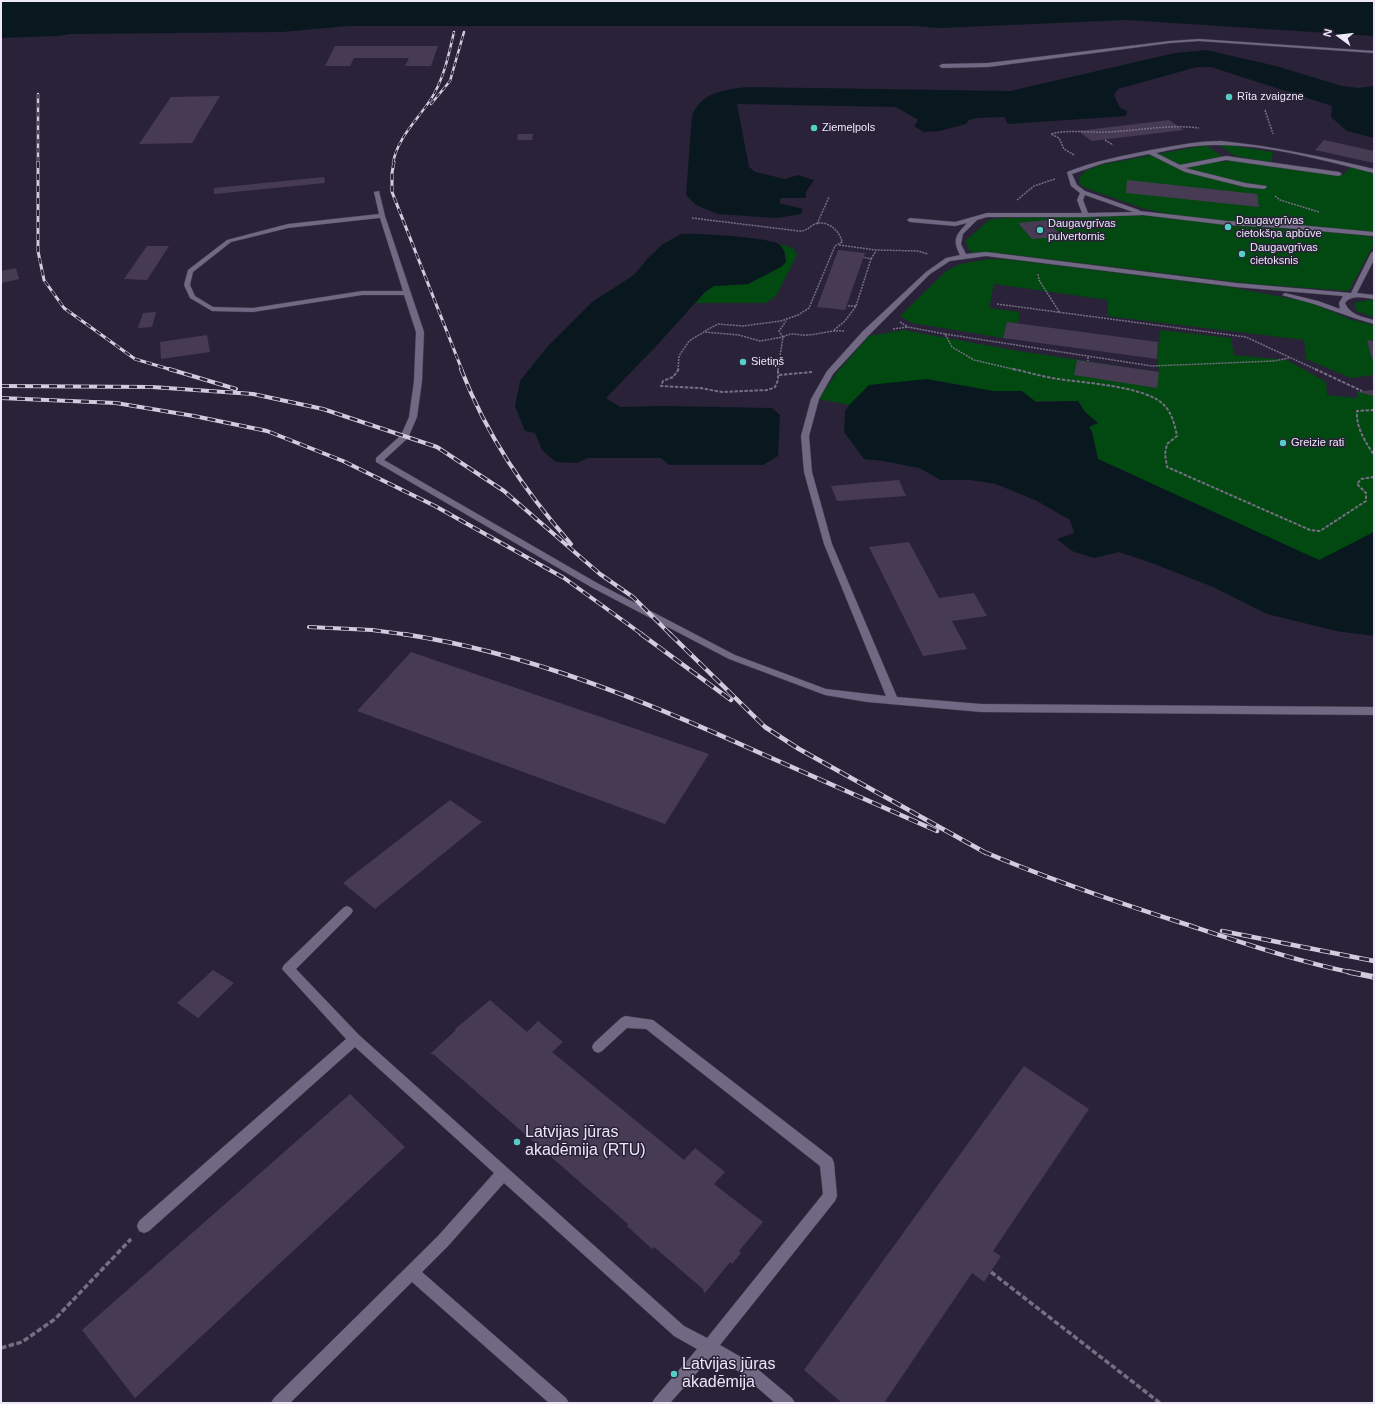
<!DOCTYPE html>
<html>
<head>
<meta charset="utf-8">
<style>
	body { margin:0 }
	#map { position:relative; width:1375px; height:1404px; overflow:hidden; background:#2a2239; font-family:Helvetica,sans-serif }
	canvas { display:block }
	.frame { position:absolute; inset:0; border:2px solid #ece8f7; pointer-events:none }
	.north { position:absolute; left:1319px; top:16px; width:40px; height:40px; -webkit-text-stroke:3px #2a2239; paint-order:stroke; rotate:285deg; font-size:11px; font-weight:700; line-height:16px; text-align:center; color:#ece8f7 }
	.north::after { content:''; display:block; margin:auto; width:14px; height:18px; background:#ece8f7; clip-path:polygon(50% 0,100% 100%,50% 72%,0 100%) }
</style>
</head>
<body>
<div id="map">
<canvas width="1375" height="1404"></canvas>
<div class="frame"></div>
<div class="north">N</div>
</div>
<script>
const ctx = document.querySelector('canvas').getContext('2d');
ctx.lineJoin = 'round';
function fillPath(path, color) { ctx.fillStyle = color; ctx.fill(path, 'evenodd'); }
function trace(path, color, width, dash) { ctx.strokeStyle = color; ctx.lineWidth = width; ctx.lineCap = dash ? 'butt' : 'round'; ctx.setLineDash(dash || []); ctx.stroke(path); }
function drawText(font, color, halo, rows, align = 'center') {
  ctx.font = font + ' Helvetica,sans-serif'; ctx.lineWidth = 3; ctx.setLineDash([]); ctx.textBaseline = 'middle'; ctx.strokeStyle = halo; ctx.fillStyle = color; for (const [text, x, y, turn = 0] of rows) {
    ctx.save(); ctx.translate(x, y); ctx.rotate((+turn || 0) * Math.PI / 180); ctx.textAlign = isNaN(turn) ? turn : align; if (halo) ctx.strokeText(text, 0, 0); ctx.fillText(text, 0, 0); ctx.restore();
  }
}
fillPath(new Path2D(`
	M1221,144L1273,152L1271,162L1235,156L1220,146Z
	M1206,145L1223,157L1216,159L1221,162L1238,160L1343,175L1351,167L1374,172V232L1227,221L1168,214L1142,208L1083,187L1079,183L1080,176L1087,170L1104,164Z
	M1139,215L1369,236L1374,240V244L1349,291L1253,284L999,253H973L969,250L965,241L989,220L1001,218Z
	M779,244L793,248L797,255L776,296L766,303H695L705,292L714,286L748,284L785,252Z
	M989,259H1004L1230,287L1309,302L1352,320L1374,325V375L1351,378L1306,359L1304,340L1107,316L1108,300L994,284L989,308L1020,312L1018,323L1007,322L1003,338L912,323L900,316L946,271L960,264Z
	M1369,300H1374V317L1356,311L1354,303Z
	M903,330L1019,351L1159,372L1157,359L1160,330L1231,338L1234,355L1287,360L1326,382L1327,395L1357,398L1358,392L1374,390V532L1320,561L1098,459L1092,432L1089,427L1098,423L1085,412L1078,401H866L849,405L819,399L837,372L869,336Z`), '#024811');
fillPath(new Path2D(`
	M1,1H1374V36L1127,20L940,28L915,26H348L282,32L70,34L58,36L1,38Z
	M1206,50L1276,66L1342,86L1359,88L1374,86V138L1347,131L1331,117L1332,106L1211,67H1197L1118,89L1114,95L1120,108L1127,111L1126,116L1008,124L1004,117L977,118L969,120L966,124L940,131L924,132L914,126L918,120L896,107L737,104L749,167L755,172L785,179L798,175L814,180L806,192V198H781L779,203L803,209L801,214L777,218L718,214L696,205L686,195L692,116C701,92 724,90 747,87L1010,91L1175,53Z
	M681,234C697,233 770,237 780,245C785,250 785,256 786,262L781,267L748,284L714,286L705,292L660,342L606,398L620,407L663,406L772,408L780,415L778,456L763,465H669L661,458H588L577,463L556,462L542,450L535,433L525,431L515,406L520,381L547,347L592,302L634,275L648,258L663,244Z
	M927,379L993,391H1022L1036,402L1078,401L1085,412L1098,423L1089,427L1092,432L1098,459L1319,560L1374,532V636L1336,631L1267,614L1213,587L1149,562L1119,552L1094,558L1072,551L1057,539L1074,533L1070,520L1037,501L996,484L970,480H941L919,468L883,461L864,459L844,432L845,411L849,405L869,385Z`), '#09181e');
fillPath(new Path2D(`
	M335,46H438L431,66H405L409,58H354L350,66H325Z
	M220,96L192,143L139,144L171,97Z
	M1169,120L1184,130L1092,141L1078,131Z
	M518,134H533L532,140H517Z
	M1324,140L1374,151V163L1315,150Z
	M324,177L325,183L214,194V188Z
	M1127,180L1257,194L1259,207L1126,193Z
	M1047,220L1062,237L1032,239L1018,223Z
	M147,246H169L147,280L124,279Z
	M838,250L865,253L845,310L817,307Z
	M16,268L19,279L2,283L1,271Z
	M156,312L152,327L138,328L143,313Z
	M1007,322L1158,342L1157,359L1003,338Z
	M207,335L210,352L161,359L160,342Z
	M1367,340L1374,341V360L1372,359Z
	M1077,360L1159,372L1157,388L1074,375Z
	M1374,390V396L1358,392L1362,391Z
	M899,480L906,496L837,501L831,486Z
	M909,542L939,598L974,593L987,616L952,621L967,649L923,656L869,547Z
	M411,652L709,754L665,824L357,711Z
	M450,800L482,822L375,909L343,883Z
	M213,970L234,983L198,1018L177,1003Z
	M490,1000L527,1032L538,1021L563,1042L552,1052L684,1160L695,1148L725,1172L714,1184L763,1222L739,1251L741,1253L732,1264L730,1262L705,1293L703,1291L704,1290L654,1247L652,1249L627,1226L628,1224L433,1054H430L456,1030L455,1029Z
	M1024,1066L1089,1109L993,1251L1001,1256L984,1282L972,1273L884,1403H842L804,1370Z
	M350,1094L405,1147L135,1398L82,1330Z`), '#473b54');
const lane = new Path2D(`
	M1199,39L1374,51V53L1199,41L1170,43L988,67L942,68L939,66L942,64L988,63L1170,41Z
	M1221,141C1273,146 1323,157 1374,169V173C1322,160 1267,144 1213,145C1194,145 1174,149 1156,153L1180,165L1226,156L1339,172L1342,174L1339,176L1226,160L1185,168L1245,183L1266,186L1267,187L1264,189L1245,187L1185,172L1149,154L1104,163L1072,174L1077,185L1085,191L1139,210L1140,211L1227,221L1286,224L1374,232V236L1286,228L1227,225L1143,215L1086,217H987L977,220L963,234L961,244L966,254L986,252L1236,283L1351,293L1371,253L1374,251V260L1357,293L1374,295V299C1365,298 1351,294 1345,303C1350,315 1363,317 1374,320V324L1354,318L1314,304L1282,295L1285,293L1318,301L1340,309L1339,303L1343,296L1236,287L986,256L950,261L930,274L869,335L833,374L819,399L809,436L812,472L832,544L897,697L981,704L1374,707V715L981,712L867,702L825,695L729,659L591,587L376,462V458L401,435L409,417L414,381L416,332L404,295H362L253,312L212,311L190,298L184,285L188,270L227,240L288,224L379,214L374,192L379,191L385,216L424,332L422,381L417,417L408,438L384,460L597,583L735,655L826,689L886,696L824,544L804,472L801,436L811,399L827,371L863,331L926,272L946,258L960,255C952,239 956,235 967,223L955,226L910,222L907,220L910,218L955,222L987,213H1082L1077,200L1080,193L1071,186L1067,172C1094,161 1122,156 1151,150C1174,146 1197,141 1221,141ZM1085,195L1133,212L1088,213L1083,200ZM380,218L403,291H362L253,308L213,307L195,296L190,285L193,272L231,242L288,228Z
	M347,906L351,908L353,911L351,914L296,969L359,1035L684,1326L707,1338L823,1194L820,1166L646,1029L627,1028L602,1051L598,1053L594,1051L592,1047L594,1043L621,1018L625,1016L653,1020L832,1158L834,1163L837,1196L835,1201L720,1345L748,1361L792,1398L795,1403H775L738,1371L711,1357L670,1403H652L655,1398L697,1349L674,1336L504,1183L448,1246L422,1272L566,1398L569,1403H549L412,1282L290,1403H271L274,1398L438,1236L494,1173L355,1047L149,1231L144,1233L139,1231L137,1226L139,1221L346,1039L282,969L284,965L343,908Z`);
trace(lane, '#433c4f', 1);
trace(new Path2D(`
	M1265,110L1273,134
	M1105,140L1113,145
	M1074,155L1064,149L1059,138L1051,134C1070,129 1087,133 1106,132C1138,131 1168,124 1199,128
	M1275,196L1280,200L1319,212
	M1017,200L1034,186L1055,179
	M692,218L799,231C806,231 807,229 813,225C825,218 840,230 842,242L835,246L809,308L798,315L781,321L743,326L718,324L705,331
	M817,224L829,197
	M839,245L876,250L918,251L928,254
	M871,259L876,251
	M1038,274L1039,280L1060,313
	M997,304L1246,337L1317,370
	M856,306L871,259L863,257
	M900,322L908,327L945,334L952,347L974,360L1017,370
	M893,329L908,327
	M834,330L845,321L856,306H847
	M945,334L1152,366L1274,361L1289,358
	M783,337L779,331L786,321
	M783,337C794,331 797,336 808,335C821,334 831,330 844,331
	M1088,357V361
	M678,370L679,356L689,341L704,332L739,335L760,341L783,337
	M778,370L783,337`), '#766f83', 1.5, [2, 1]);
trace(new Path2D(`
	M679,369L673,377L663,381L661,386L700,388L722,392L768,390L775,387L778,380V369
	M1013,369C1028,372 1043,377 1058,379C1084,383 1146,386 1164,405C1172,413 1175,426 1177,436L1167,444L1165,454L1167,467L1310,530L1320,531L1366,501V493L1357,484L1361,479L1374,477
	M1315,369L1362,391
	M779,375L812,372
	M1374,410L1357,411C1356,428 1365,441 1374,455`), '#766f83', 2, [3.5, 1.5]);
trace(new Path2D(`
	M991,1272L1160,1403
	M1,1348L22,1342L55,1319L131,1239`), '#766f83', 3.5, [5.5, 2.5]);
fillPath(lane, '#716883');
const railFar4 = new Path2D(`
	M38,94V163
	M431,104L450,81L464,32
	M393,163C398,135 421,117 434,94C445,74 449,53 454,32`);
const railFar3 = new Path2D(`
	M38,162V251L44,280L64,308L135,359L172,370
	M394,162L392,173V192L462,370`);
const railFar2 = new Path2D(`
	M169,369L236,389
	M461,369C487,436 524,490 571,544
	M1,386L152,387L253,394L323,409L437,447L504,491L600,574L633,597L671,635
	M1,398L116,403L194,416L267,431L343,461L435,506L564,578L643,635
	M309,627L372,630L410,635`);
const railFar1 = new Path2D(`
	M403,634C529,653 645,701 760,753C819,779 878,805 937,831
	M641,634L731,700
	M670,634L765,727L799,749L986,853
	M982,851C1048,879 1116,902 1185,924C1240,942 1296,961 1354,973
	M1222,931L1374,961`);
const rail = new Path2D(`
	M1349,972L1374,977`);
trace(railFar4, '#d1ccdc', 2.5);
trace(railFar3, '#d1ccdc', 3);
trace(railFar2, '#d1ccdc', 4);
trace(railFar1, '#d1ccdc', 4.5);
trace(rail, '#d1ccdc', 5.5);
trace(railFar4, '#2a2239', 1.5, [4.5]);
trace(railFar3, '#2a2239', 2, [6]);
trace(railFar2, '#2a2239', 2.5, [8]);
trace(railFar1, '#2a2239', 3, [10]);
trace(rail, '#2a2239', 4, [12]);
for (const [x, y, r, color] of [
	[1229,97,4,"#55cec6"],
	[814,128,4,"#55cec6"],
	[1228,227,4,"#55cec6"],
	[1040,230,4,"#55cec6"],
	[1242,254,4,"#55cec6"],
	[743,362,4,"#55cec6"],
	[1283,443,4,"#55cec6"],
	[517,1142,4,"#55cec6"],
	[674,1374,4,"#55cec6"]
]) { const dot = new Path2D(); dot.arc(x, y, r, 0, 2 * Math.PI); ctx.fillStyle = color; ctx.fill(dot); trace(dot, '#2a2239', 1.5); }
drawText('11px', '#ece8f7', '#2a2239', [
	["Rīta zvaigzne",1237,97],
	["Ziemeļpols",822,128],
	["Daugavgrīvas",1236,221],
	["cietokšņa apbūve",1236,234],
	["Daugavgrīvas",1048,224],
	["pulvertornis",1048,237],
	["Daugavgrīvas",1250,248],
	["cietoksnis",1250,261],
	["Sietiņš",751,362],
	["Greizie rati",1291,443]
], 'left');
drawText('16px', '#ece8f7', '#2a2239', [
	["Latvijas jūras",525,1133],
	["akadēmija (RTU)",525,1151],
	["Latvijas jūras",682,1365],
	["akadēmija",682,1383]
], 'left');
</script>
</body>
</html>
